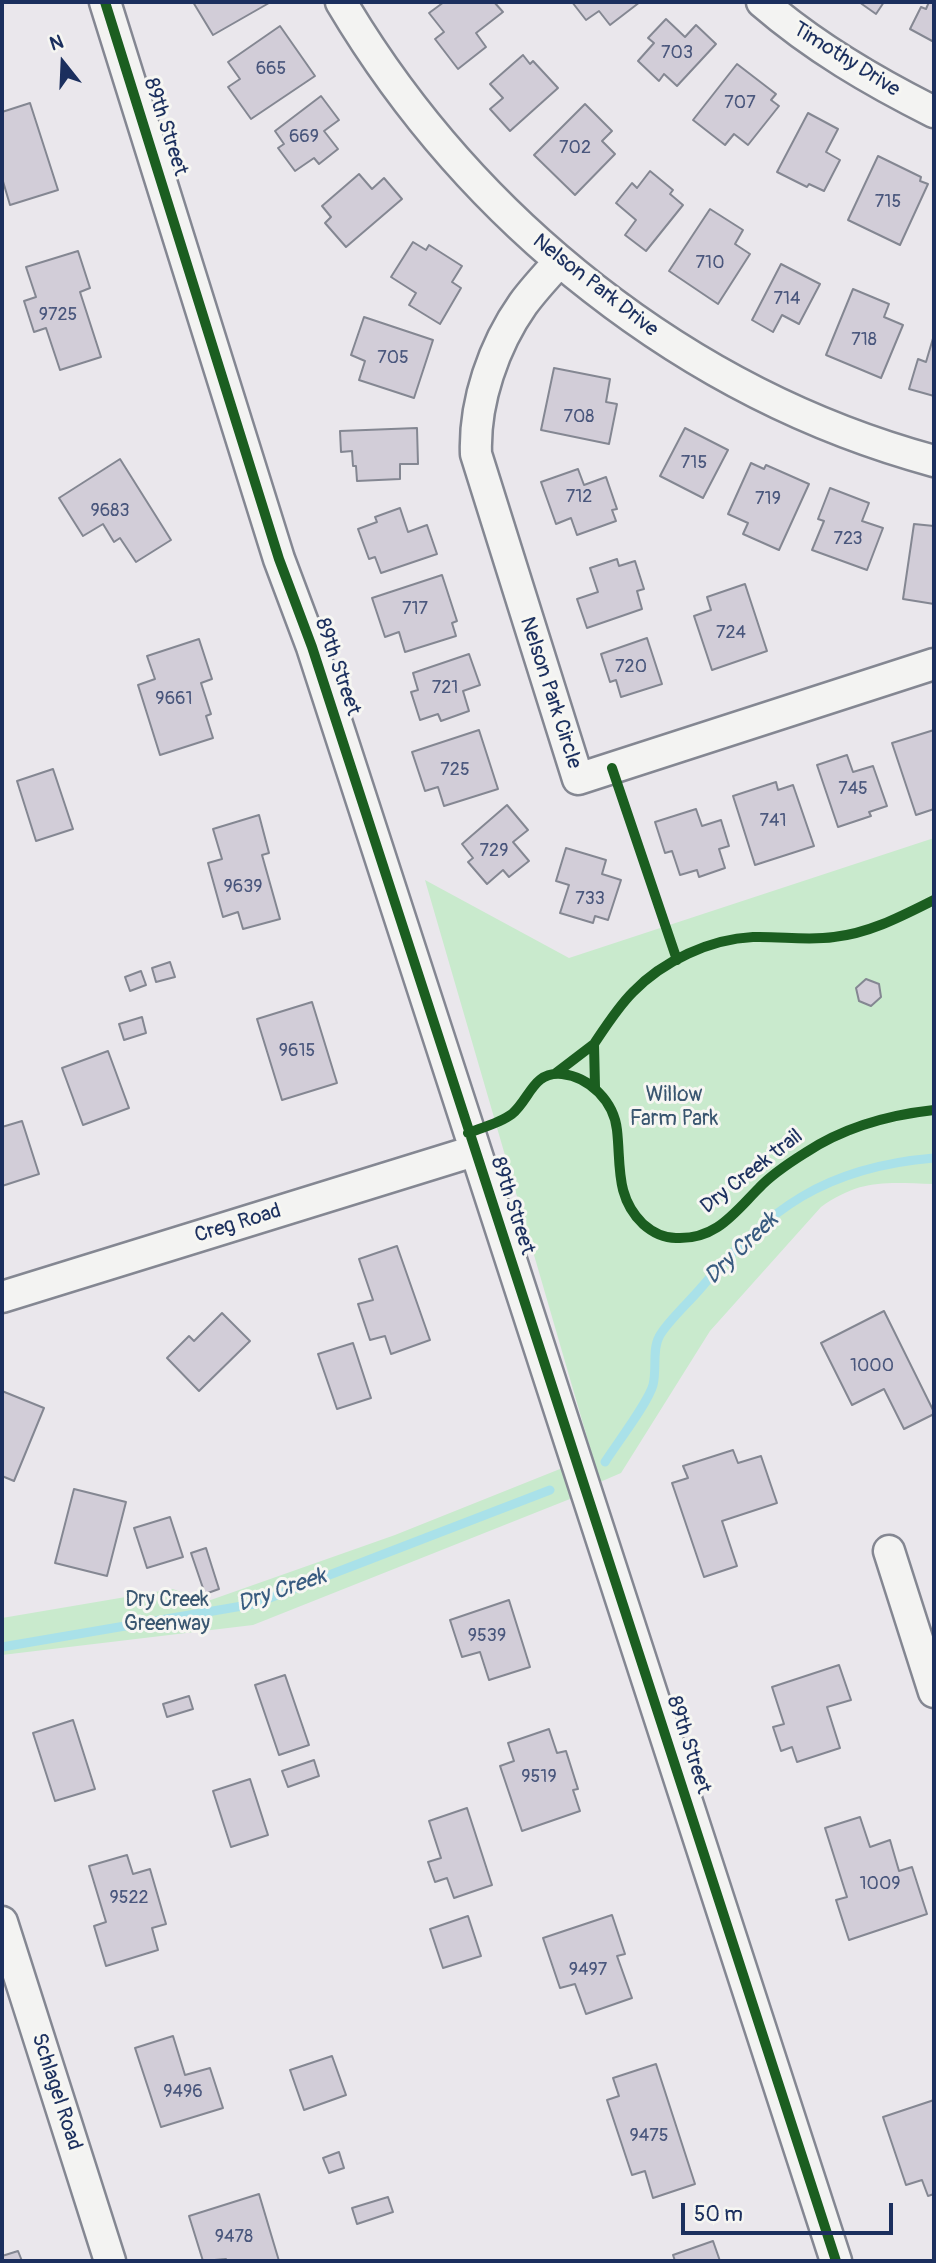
<!DOCTYPE html>
<html>
<head>
<meta charset="utf-8">
<style>
	body { margin:0 }
	#map { position:relative; width:936px; height:2263px; overflow:hidden; background:#eae7ec; font-family:Pangolin,sans-serif }
	canvas { display:block }
	.frame { position:absolute; inset:0; border:4px solid #1b2f5e; pointer-events:none }
	.north { position:absolute; left:28px; top:28px; width:70px; height:70px; -webkit-text-stroke:5px #f6f6f2; paint-order:stroke; rotate:342deg; font-size:19px; font-weight:700; line-height:28px; text-align:center; color:#1b2f5e }
	.north::after { content:''; display:block; margin:auto; width:24px; height:32px; background:#1b2f5e; clip-path:polygon(50% 0,100% 100%,50% 72%,0 100%) }
	.scale { position:absolute; left:681px; top:2203px; width:212px; height:32px; box-sizing:border-box; border:4px solid #1b2f5e; border-top:0; padding-left:9px; font-size:21px; line-height:24px; white-space:nowrap; color:#1b2f5e; -webkit-text-stroke:5px #f6f6f2; paint-order:stroke }
</style>
</head>
<body>
<div id="map">
<canvas width="936" height="2263"></canvas>
<div class="frame"></div>
<div class="north">N</div>
<div class="scale">50 m</div>
</div>
<script>
const ctx = document.querySelector('canvas').getContext('2d');
ctx.lineJoin = 'round';
function fillPath(path, color) { ctx.fillStyle = color; ctx.fill(path, 'evenodd'); }
function trace(path, color, width, dash) { ctx.strokeStyle = color; ctx.lineWidth = width; ctx.lineCap = dash ? 'butt' : 'round'; ctx.setLineDash(dash || []); ctx.stroke(path); }
function drawText(font, color, halo, rows, align = 'center') {
  ctx.font = font + ' Pangolin,sans-serif'; ctx.lineWidth = 6; ctx.setLineDash([]); ctx.textBaseline = 'middle'; ctx.strokeStyle = halo; ctx.fillStyle = color; for (const [text, x, y, turn = 0] of rows) {
    ctx.save(); ctx.translate(x, y); ctx.rotate((+turn || 0) * Math.PI / 180); ctx.textAlign = isNaN(turn) ? turn : align; if (halo) ctx.strokeText(text, 0, 0); ctx.fillText(text, 0, 0); ctx.restore();
  }
}
fillPath(new Path2D(`
	M934,838V1184C887,1183 862,1178 821,1207L710,1331L621,1473L600,1482L425,880L569,958Z
	M575,1463L585,1493L253,1625L2,1655V1618L173,1589L205,1602L395,1535Z`), '#c9eacd');
trace(new Path2D(`
	M605,1462C617,1443 648,1403 653,1385C657,1370 652,1350 659,1337C665,1324 690,1301 700,1289C769,1208 825,1167 934,1158
	M2,1647L254,1604L550,1490`), '#a9e1e9', 9);
const building = new Path2D(`
	M193,2H269V3L213,35Z
	M444,2H494L503,12L476,33L486,47L458,69L435,39L444,32L429,13Z
	M572,2H640L610,25L599,11L586,20Z
	M859,2H884L876,14Z
	M929,2H934V42L910,29L921,7L926,9Z
	M666,19L685,37L696,25L716,44L677,86L664,74L659,81L638,61L654,43L648,38Z
	M280,26L315,76L251,119L228,87L240,79L228,62Z
	M523,55L530,64L533,61L558,88L510,131L490,109L503,98L490,84Z
	M737,64L776,94L771,100L779,106L748,145L734,134L725,145L693,120Z
	M321,96L339,120L324,131L338,149L319,164L314,158L295,171L278,148L284,144L275,131Z
	M30,103L58,190L10,205L2,178V112Z
	M585,104L612,131L602,141L615,154L575,195L534,155Z
	M808,113L838,129L826,152L840,160L824,191L809,184L807,187L777,172Z
	M878,156L921,177L920,181L928,184L900,245L848,220Z
	M650,171L673,190L670,194L683,205L646,251L625,235L636,220L616,203L632,183L637,188Z
	M359,174L372,189L384,178L402,199L346,247L325,223L331,217L322,206Z
	M710,209L743,230L735,244L750,254L718,304L669,271Z
	M413,242L426,250L429,245L462,266L452,282L461,288L440,324L409,305L416,293L391,277Z
	M78,251L90,288L80,292L101,357L60,370L46,328L34,332L24,301L36,297L26,267Z
	M781,264L820,284L799,324L782,315L773,332L752,320Z
	M853,289L889,304L884,317L903,325L881,378L826,355Z
	M364,317L433,340L414,398L359,380L365,361L351,355Z
	M934,335V396L909,389L918,359L926,362Z
	M554,368L610,379L606,402L617,404L609,444L541,430Z
	M417,428L418,464H400V479L357,481L356,466H353L352,451L341,452L340,431Z
	M685,428L728,450L703,498L660,476Z
	M120,459L171,540L136,562L120,538L114,542L103,524L83,536L59,498Z
	M751,463L764,469L766,465L809,484L779,550L743,534L748,523L728,514Z
	M578,469L584,485L606,477L617,509L612,510L616,521L577,535L571,518L556,524L541,482Z
	M830,488L869,503L862,521L883,528L867,570L812,550L824,521L818,519Z
	M400,508L408,532L427,525L437,554L381,573L375,557L369,559L358,529L377,522L375,517Z
	M914,524L934,526V604L903,599Z
	M617,559L619,566L635,561L644,589L637,591L642,609L587,628L577,599L598,592L590,568Z
	M442,575L457,621L452,623L456,636L405,652L399,632L385,637L372,598Z
	M745,584L767,651L712,670L694,616L711,610L707,597Z
	M647,638L662,684L621,697L616,680L610,682L601,654Z
	M199,639L212,679L201,683L211,714L206,716L213,738L160,755L138,685L155,679L147,656Z
	M469,654L480,685L463,691L469,711L441,721L438,714L420,720L411,692L418,690L413,673Z
	M479,730L498,789L444,806L438,787L425,791L412,752Z
	M934,730V809L916,815L892,743Z
	M847,755L853,772L873,766L887,806L869,812L871,816L838,827L817,765Z
	M53,769L73,829L36,841L17,781Z
	M776,782L778,790L793,785L814,846L755,865L733,796Z
	M507,805L528,830L513,842L529,861L509,877L503,870L487,884L468,862L473,858L462,844Z
	M696,809L702,826L721,820L729,846L719,849L725,868L699,877L697,870L680,875L672,851L665,853L655,822Z
	M259,815L269,853L262,855L280,919L243,929L238,912L223,917L208,863L222,859L213,829Z
	M566,848L606,860L602,874L621,880L608,920L595,916L593,923L560,913L569,885L556,881Z
	M170,962L175,977L156,982L152,968Z
	M141,971L146,985L130,991L125,977Z
	M866,979L879,984L881,997L871,1006L859,1001L856,988Z
	M312,1002L337,1083L282,1100L257,1019Z
	M142,1017L146,1033L124,1040L119,1024Z
	M108,1051L129,1108L83,1125L62,1068Z
	M22,1121L39,1174L2,1186V1127Z
	M397,1246L430,1340L391,1354L385,1336L370,1340L358,1304L373,1300L359,1259Z
	M884,1311L934,1412V1414L904,1429L884,1389L852,1405L821,1343Z
	M222,1313L250,1341L199,1391L167,1358L189,1336L194,1341Z
	M353,1343L371,1398L337,1409L318,1354Z
	M2,1391L44,1408L14,1481L2,1476Z
	M733,1450L738,1463L761,1456L777,1503L722,1521L737,1566L704,1577L672,1483L688,1478L683,1466Z
	M74,1489L126,1502L107,1576L55,1563Z
	M170,1517L183,1557L147,1568L134,1528Z
	M206,1548L219,1589L205,1594L191,1553Z
	M509,1600L530,1667L489,1680L480,1652L462,1657L450,1620Z
	M839,1665L851,1700L827,1707L840,1748L797,1762L792,1747L781,1751L773,1727L784,1724L772,1687Z
	M285,1675L309,1745L279,1755L255,1685Z
	M189,1696L193,1709L167,1717L163,1704Z
	M73,1720L95,1789L55,1801L33,1733Z
	M549,1729L557,1753L566,1751L578,1789L573,1790L580,1811L522,1831L500,1766L514,1761L508,1743Z
	M314,1760L319,1776L288,1787L282,1771Z
	M250,1779L268,1835L231,1847L213,1791Z
	M467,1808L492,1885L454,1898L447,1878L435,1882L428,1862L441,1858L429,1821Z
	M860,1817L870,1847L890,1840L899,1871L912,1867L927,1914L849,1940L836,1900L847,1897L825,1828Z
	M127,1855L133,1874L150,1869L166,1924L152,1928L158,1950L106,1966L94,1926L106,1922L89,1866Z
	M612,1915L625,1954L617,1956L632,1998L586,2014L575,1984L560,1988L543,1938Z
	M468,1916L481,1956L443,1968L430,1929Z
	M173,2036L185,2075L210,2068L223,2108L161,2127L135,2048Z
	M332,2056L346,2095L304,2110L290,2070Z
	M656,2064L695,2184L653,2198L645,2171L632,2175L607,2100L619,2096L613,2078Z
	M934,2100V2194L928,2196L922,2180L906,2185L883,2117Z
	M339,2152L344,2168L329,2173L323,2158Z
	M259,2194L279,2261H227L226,2259L203,2261L189,2216Z
	M388,2197L393,2212L357,2224L352,2208Z
	M713,2241L720,2261H675L673,2255Z
	M18,2251L22,2261H2V2256Z`);
fillPath(building, '#d2cdd8');
trace(building, '#848792', 2);
const minor = new Path2D(`
	M105,2L279,559L312,647L836,2261
	M341,2C471,221 687,394 934,461
	M762,2C814,47 872,81 934,112
	M559,262C547,275 534,289 523,304C494,345 474,402 476,454L578,779L934,664
	M2,1297L474,1151
	M889,1551L934,1692
	M2,1922L110,2261`);
trace(minor, '#848792', 35);
trace(minor, '#f3f3f2', 30);
trace(new Path2D(`
	M105,2L279,559L312,647L836,2261
	M612,768L677,960
	M594,1044C606,1026 618,1007 633,992C663,961 710,939 753,937C780,936 807,941 834,937C870,933 902,916 934,900
	M556,1073L594,1044L595,1087
	M468,1133C481,1128 500,1123 512,1114C530,1099 533,1071 562,1074C590,1077 614,1102 617,1130C621,1165 615,1197 643,1224C652,1232 664,1238 676,1238C716,1240 734,1213 759,1188C772,1174 789,1163 805,1153C844,1127 888,1115 934,1110`), '#1b5e20', 10);
drawText('18px', '#49567c', null, [
	["703",677,53],
	["665",271,69],
	["707",740,103],
	["669",304,137],
	["702",575,148],
	["715",888,202],
	["710",710,263],
	["714",787,299],
	["9725",58,315],
	["718",864,340],
	["705",393,358],
	["708",579,417],
	["715",694,463],
	["712",579,497],
	["719",768,499],
	["9683",110,511],
	["723",848,539],
	["717",415,609],
	["724",731,633],
	["720",631,667],
	["721",445,688],
	["9661",174,699],
	["725",455,770],
	["745",853,789],
	["741",773,821],
	["729",494,851],
	["9639",243,887],
	["733",590,899],
	["9615",297,1051],
	["1000",872,1366],
	["9539",487,1636],
	["9519",539,1777],
	["1009",880,1884],
	["9522",129,1898],
	["9497",588,1970],
	["9496",183,2092],
	["9475",649,2136],
	["9478",234,2237]
]);
drawText('21px', '#1b2f5e', '#f6f6f2', [
	["Timothy Drive",846,60,32],
	["89th Street",165,127,72],
	["Nelson Park Drive",595,286,38],
	["89th Street",337,667,71],
	["Nelson Park Circle",550,693,72],
	["Dry Creek trail",752,1172,-38],
	["89th Street",512,1206,72],
	["Creg Road",238,1224,-17],
	["89th Street",688,1745,72],
	["Schlagel Road",56,2092,72]
]);
drawText('21px', '#38556f', '#f6f6f2', [
	["Willow",674,1096],
	["Farm Park",674,1120],
	["Dry Creek",167,1601],
	["Greenway",167,1625]
]);
drawText('italic 23px', '#385b80', '#f6f6f2', [
	["Dry Creek",742,1249,-44],
	["Dry Creek",282,1591,-19]
]);
</script>
</body>
</html>
